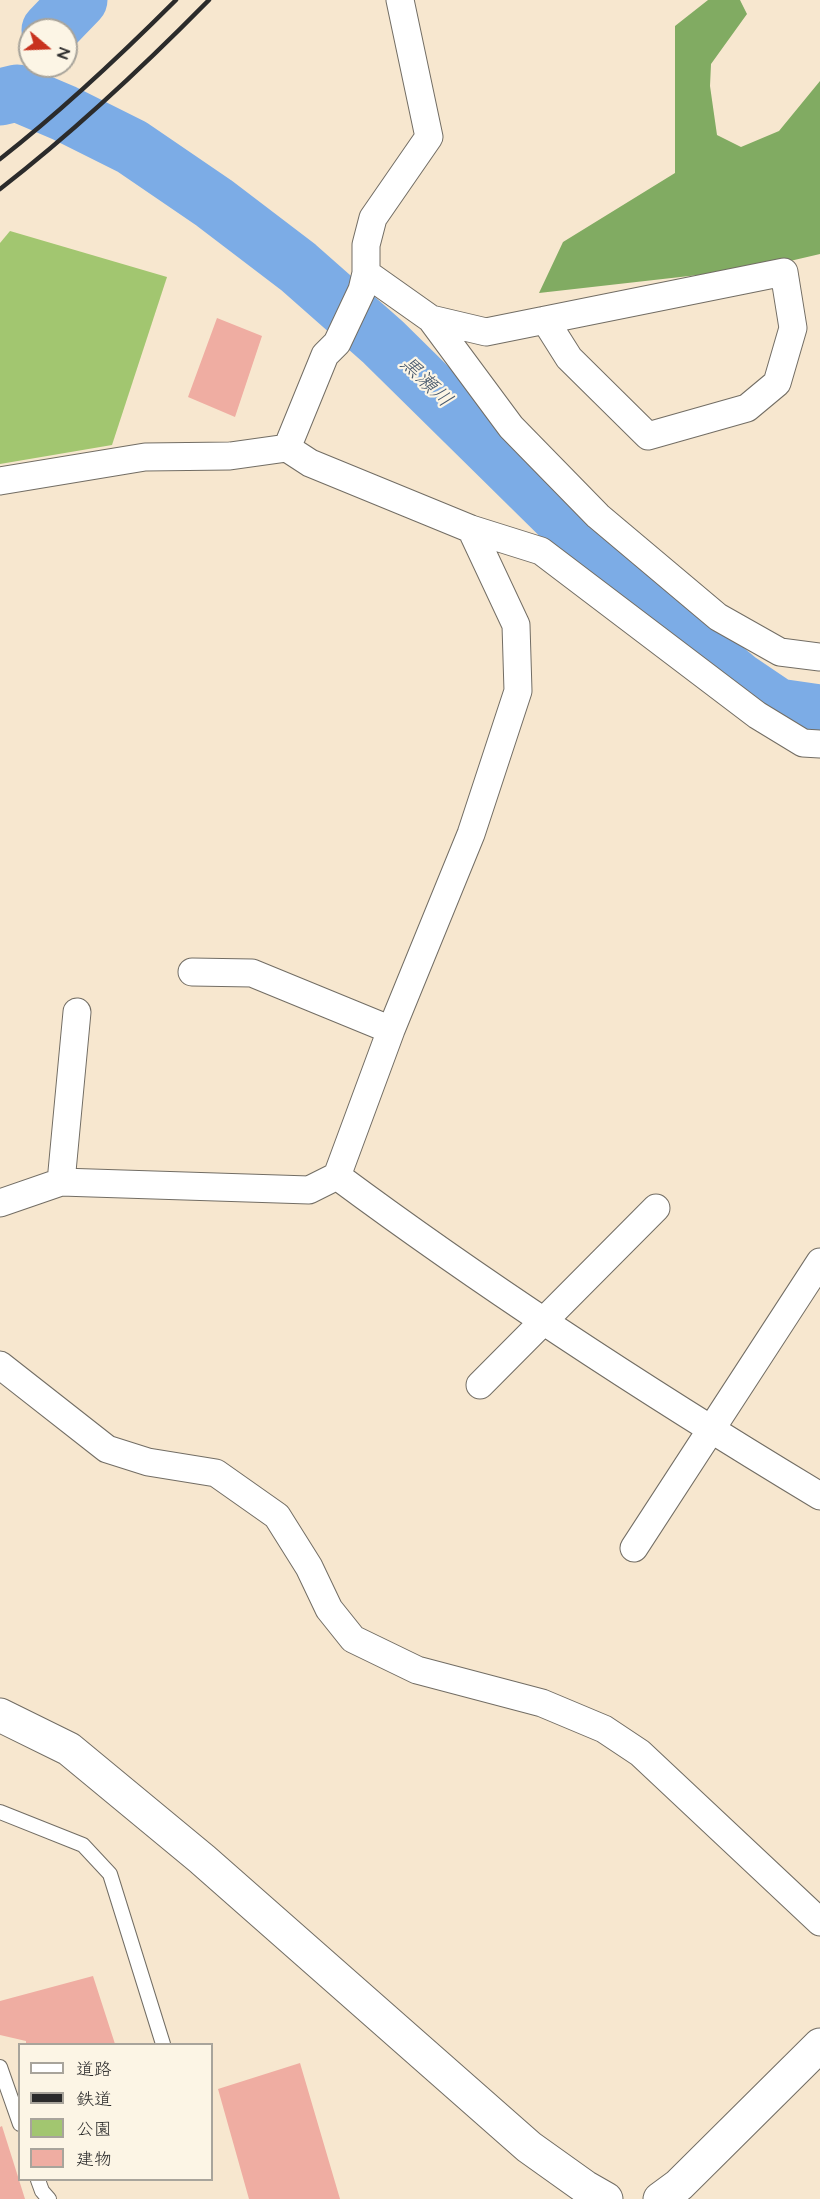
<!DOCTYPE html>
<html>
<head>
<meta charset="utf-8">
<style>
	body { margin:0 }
	#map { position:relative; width:820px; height:2199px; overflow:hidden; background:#f7e7cf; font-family:"Architects Daughter","Klee One",sans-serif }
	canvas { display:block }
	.legend { position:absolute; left:18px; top:2043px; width:195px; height:138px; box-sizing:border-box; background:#fcf5e5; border:2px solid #a8a49b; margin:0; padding:8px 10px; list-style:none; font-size:18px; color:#2b2b2b }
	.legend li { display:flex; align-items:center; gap:12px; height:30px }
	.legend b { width:30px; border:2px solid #a8a49b }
	.north { position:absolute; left:18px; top:18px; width:60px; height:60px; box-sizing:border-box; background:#fcf5e5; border:2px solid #a8a49b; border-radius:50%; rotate:109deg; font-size:16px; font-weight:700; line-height:24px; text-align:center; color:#2b2b2b }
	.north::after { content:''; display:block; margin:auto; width:21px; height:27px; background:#c8321e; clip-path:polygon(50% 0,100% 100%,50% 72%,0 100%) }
</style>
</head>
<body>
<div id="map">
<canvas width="820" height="2199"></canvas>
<ul class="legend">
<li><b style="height:8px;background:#fff"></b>道路</li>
<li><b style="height:8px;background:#2b2b2b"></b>鉄道</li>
<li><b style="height:16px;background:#a2c670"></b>公園</li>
<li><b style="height:16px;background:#efada2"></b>建物</li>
</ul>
<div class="north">N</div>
</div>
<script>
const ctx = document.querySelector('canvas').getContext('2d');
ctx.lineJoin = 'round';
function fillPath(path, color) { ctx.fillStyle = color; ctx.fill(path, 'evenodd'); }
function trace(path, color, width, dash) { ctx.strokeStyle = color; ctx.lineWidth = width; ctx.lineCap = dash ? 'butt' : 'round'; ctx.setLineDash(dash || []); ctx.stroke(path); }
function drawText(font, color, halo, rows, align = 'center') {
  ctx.font = font + ' "Architects Daughter","Klee One",sans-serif'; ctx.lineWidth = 4.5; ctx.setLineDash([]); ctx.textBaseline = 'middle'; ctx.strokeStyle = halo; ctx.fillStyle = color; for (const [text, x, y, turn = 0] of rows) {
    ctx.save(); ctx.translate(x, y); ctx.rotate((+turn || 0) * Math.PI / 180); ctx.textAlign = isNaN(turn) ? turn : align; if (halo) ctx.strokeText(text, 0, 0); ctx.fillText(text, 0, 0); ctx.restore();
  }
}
fillPath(new Path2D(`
	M10,231L167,277L112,445L0,464V243Z`), '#a2c670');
fillPath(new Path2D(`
	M708,0H740L747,14L711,64L710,86L717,135L741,147L779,131L820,81V254L760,268L539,293L563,242L675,173V26Z`), '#81ab62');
trace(new Path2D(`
	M50,30L79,0
	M0,97L17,93L64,113L132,147L214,203L298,267L383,342L579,535L683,634L738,680L778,707L820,713`), '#7cace6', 57);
fillPath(new Path2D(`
	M217,318L262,336L235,417L188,397Z
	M93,1976L115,2044H26V2041L0,2035V2001Z
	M300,2063L340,2199H249L218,2089Z
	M2,2126L25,2199H0V2127Z`), '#efada2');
const lane = new Path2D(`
	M0,1812L83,1845L110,1874L163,2044
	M0,2067L20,2124
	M38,2180L42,2191L49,2199`);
const street = new Path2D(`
	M366,273L431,319L511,427L598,516L718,617L780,652L820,657
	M431,319L486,332L784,272L793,328L777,383L747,408L648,436L569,358L545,320
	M287,448L325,355L337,343L362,290L366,273V245L373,218L429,137L400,0
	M0,481L145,457L230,456L287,448L310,463L471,529L541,551L757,715L803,743L820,744
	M192,972L252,973L391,1030
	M337,1176C492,1291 654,1396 820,1496
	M61,1182L77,1012
	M0,1203L61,1182L309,1190L337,1176L391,1030L471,834L518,691L516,625L471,529
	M0,1365L107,1449L148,1462L216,1473L277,1516L309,1567L329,1609L353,1639L417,1670L542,1703L604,1729L640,1753L820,1922
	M480,1385L656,1208
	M634,1548L820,1262`);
const secondary = new Path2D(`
	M0,1715L69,1749L202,1859L529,2147L585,2187L606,2199
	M660,2199L679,2185L820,2045`);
trace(lane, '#726d64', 16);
trace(street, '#726d64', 29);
trace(secondary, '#726d64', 35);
trace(lane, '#fff', 14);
trace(street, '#fff', 27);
trace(secondary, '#fff', 33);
trace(new Path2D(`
	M0,159C63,110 120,56 176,0
	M0,189C75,131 143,67 209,0`), '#2b2b2b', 4.5);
drawText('italic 21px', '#47586c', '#fcf5e5', [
	["黒瀬川",425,383,44]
]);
</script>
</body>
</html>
